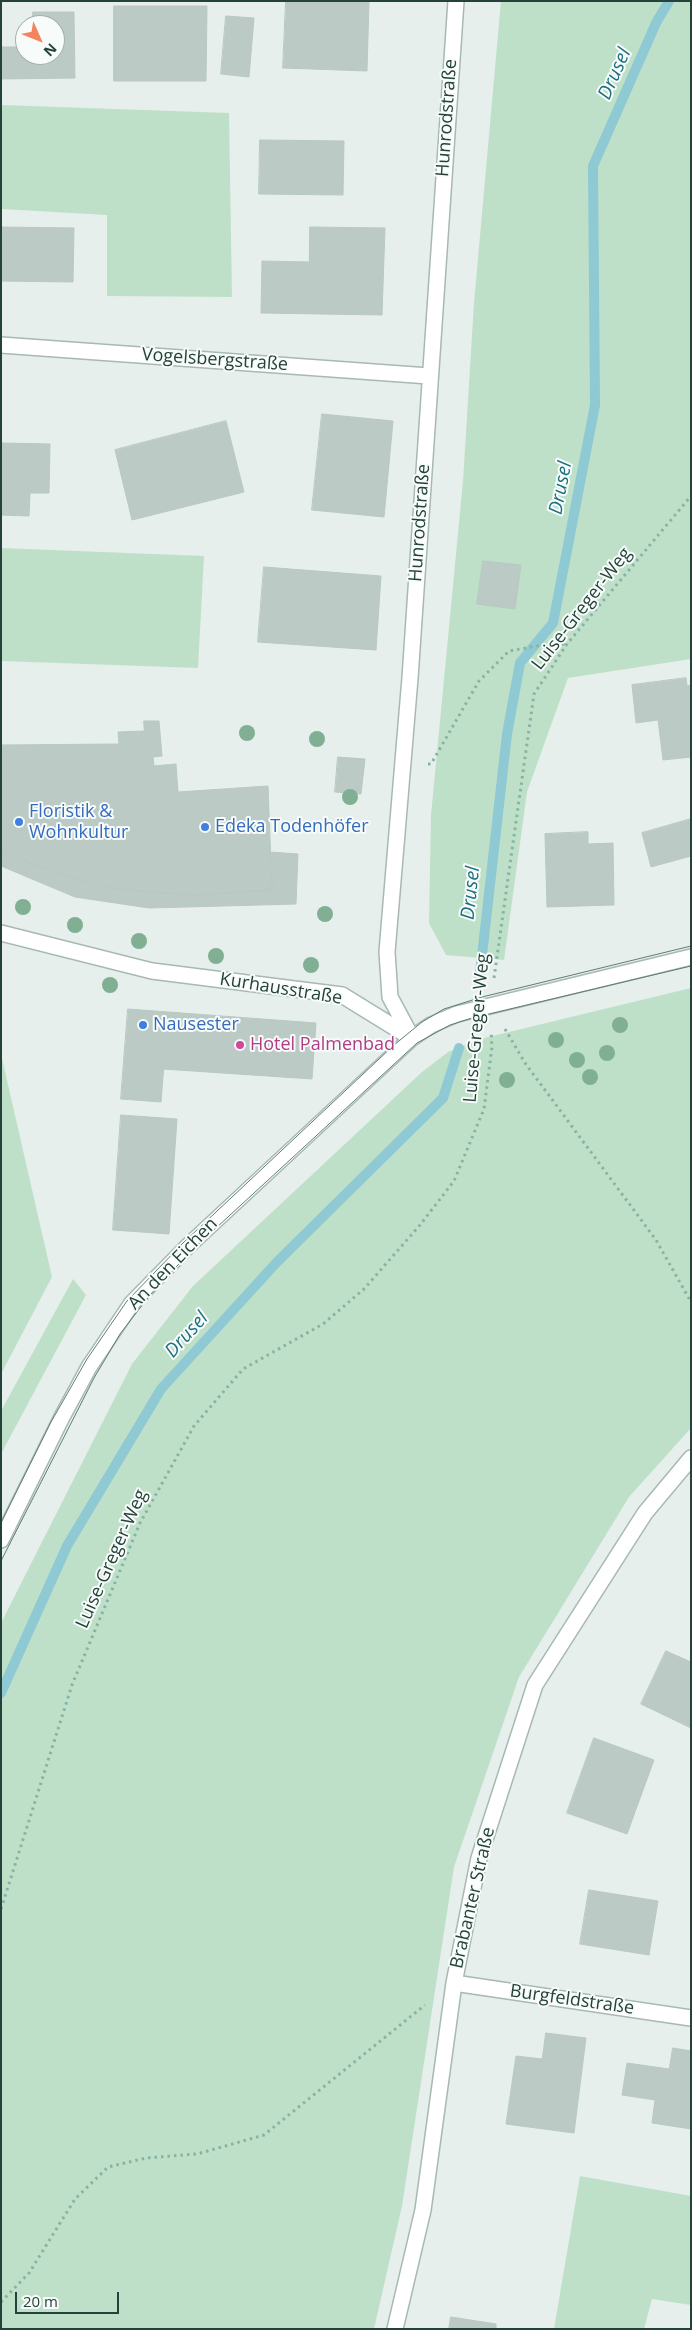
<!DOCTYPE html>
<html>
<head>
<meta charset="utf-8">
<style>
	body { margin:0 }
	#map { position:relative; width:692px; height:2330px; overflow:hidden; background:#e6efeb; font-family:"Open Sans",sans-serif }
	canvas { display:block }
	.frame { position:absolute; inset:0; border:2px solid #24423a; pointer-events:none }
	.north { position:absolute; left:15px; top:15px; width:50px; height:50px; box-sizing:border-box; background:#f7fbf9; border:1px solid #a3b1ad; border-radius:50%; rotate:134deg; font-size:14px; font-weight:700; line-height:20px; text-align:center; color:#24423a }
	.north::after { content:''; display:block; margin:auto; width:18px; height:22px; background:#f4845f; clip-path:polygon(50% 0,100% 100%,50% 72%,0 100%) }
	.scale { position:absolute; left:15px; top:2292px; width:104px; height:22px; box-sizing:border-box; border:2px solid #24423a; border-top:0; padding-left:6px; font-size:15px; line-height:18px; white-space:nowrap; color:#24423a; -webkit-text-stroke:4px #f7fbf9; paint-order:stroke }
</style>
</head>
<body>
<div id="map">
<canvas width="692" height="2330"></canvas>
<div class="frame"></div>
<div class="north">N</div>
<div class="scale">20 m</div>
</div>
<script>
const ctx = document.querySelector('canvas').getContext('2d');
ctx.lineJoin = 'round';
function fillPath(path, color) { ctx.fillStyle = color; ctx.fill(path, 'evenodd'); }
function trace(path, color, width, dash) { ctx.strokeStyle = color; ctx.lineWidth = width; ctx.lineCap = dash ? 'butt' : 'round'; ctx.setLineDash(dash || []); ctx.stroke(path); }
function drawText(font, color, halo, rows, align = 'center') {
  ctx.font = font + ' "Open Sans",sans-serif'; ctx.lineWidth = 4; ctx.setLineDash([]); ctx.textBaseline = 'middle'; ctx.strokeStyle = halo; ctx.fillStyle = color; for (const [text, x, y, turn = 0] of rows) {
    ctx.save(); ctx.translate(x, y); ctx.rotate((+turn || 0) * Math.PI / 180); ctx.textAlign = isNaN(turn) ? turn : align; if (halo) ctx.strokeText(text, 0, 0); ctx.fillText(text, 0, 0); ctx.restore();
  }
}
fillPath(new Path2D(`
	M501,1H691V659L568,678L527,792L504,960L446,955L429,923L431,815L463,481L474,303Z
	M1,105L229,113L232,297L107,296V215L1,209Z
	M1,548L204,556L198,668L1,661Z
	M691,988V1428L629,1497L519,1677L454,1867L402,2206L374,2329H1V1623L132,1364L193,1286L422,1072L448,1052L480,1039Z
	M1,1054L52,1277L1,1374Z
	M73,1279L86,1295L1,1454V1411Z
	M580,2176L691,2196V2305L652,2299L644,2329H554Z`), '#bfe0c8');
trace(new Path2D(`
	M479,982L507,734L520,663L553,623L595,405L593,166L656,23L669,1
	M1,1693L67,1546L161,1389L277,1262L443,1098L459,1048`), '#8ec9d4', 10);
const building = new Path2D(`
	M286,1H369L367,71L283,68Z
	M114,6H207L206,81H114Z
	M33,12H74L75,78L1,79V47H25V55H55V25H33Z
	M226,16L254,18L249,77L221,74Z
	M260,140L344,141L343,195L259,194Z
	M1,227L74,228L73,282L1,281Z
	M310,227L385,228L382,315L261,313L262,261L309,262Z
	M322,414L393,421L384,517L312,510Z
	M226,421L244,492L132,520L115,450Z
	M1,443L50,444L49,493H30L29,516L1,515Z
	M483,561L521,565L515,609L477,604Z
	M264,567L381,576L376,650L258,642Z
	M686,678L687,686L691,685V757L663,760L658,720L636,723L632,685Z
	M144,721H159L162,756L153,757L154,766L176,764L178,792L268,786L272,890L193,895L115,889L58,874L1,851V745L119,744L118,732L144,731Z
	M338,757L365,759L361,794L335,792Z
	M691,819V856L651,867L642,833Z
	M588,832V844L613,843L614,905L547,907L545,834Z
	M1,851L58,874L115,889L193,895L272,890L270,852L298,854L296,904L149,908L75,897L1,866Z
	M128,1009L168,1012L161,1102L121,1099Z
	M168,1012L316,1023L312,1079L163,1069Z
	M121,1115L177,1119L169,1234L113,1230Z
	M666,1651L691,1662V1728L641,1704Z
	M594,1738L654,1760L627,1834L567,1813Z
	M589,1890L658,1901L649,1955L580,1944Z
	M546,2033L586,2038L574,2133L506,2124L516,2056L542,2059Z
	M673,2048L691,2051V2129L652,2123L655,2100L622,2095L627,2063L669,2069Z
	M451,2317L496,2324V2329H449Z`);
fillPath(building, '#bbcac4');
trace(building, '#b8c9c2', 1);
const minor = new Path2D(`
	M1,345L429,376
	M1,933L152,971L342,995L410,1037
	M412,1038L390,997L387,952L410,678L456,1
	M1,1540L62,1417L89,1367L132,1303L188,1246L412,1038L431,1025L457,1014L691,957
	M454,1983L691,2018
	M395,2329L423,2210L454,1983L479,1858L535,1685L645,1513L691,1458`);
trace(minor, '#a8b8b2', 18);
trace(new Path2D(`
	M428,764H431L479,681L509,651L548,644H567
	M494,978L534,694L567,644L691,496
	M505,1029L525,1063L656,1240L691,1302
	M1,1909L72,1685L140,1523L194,1426L243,1369L323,1324L364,1289L420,1225L454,1181L484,1109L492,1047L491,1031
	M1,2302L29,2273L75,2199L108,2167L146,2158L197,2154L264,2135L425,2005`), '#86b3a5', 3, [2.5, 4]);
trace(minor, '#fff', 15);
trace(new Path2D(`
	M1,1523L51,1422L87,1359L127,1301L183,1243L394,1045L422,1022L444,1009L482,997L691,946
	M1,1561L94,1378L120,1334L150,1295L191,1251L417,1043L450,1025L472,1018L691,966`), '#5f7d75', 1);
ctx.fillStyle = '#80af93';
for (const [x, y] of [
	[247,733],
	[317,739],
	[350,797],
	[23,907],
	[325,914],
	[75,925],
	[139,941],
	[216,956],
	[311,965],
	[110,985],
	[620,1025],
	[556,1040],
	[607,1053],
	[577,1060],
	[590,1077],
	[507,1080]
]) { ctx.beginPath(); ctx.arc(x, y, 8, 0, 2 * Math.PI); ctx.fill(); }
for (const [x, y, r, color] of [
	[19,822,5,"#3f7fe0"],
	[205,827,5,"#3f7fe0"],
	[143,1025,5,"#3f7fe0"],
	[240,1045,5,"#d1479c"]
]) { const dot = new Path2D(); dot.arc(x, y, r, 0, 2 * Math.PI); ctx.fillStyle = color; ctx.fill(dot); trace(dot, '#f7fbf9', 2); }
drawText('18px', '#24423a', '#f7fbf9', [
	["Hunrodstraße",447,118,-86],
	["Vogelsbergstraße",215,360,4],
	["Hunrodstraße",420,523,-86],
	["Luise-Greger-Weg",582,609,-52],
	["Kurhausstraße",281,989,9],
	["Luise-Greger-Weg",477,1028,-85],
	["An den Eichen",173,1264,-46],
	["Luise-Greger-Weg",112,1559,-66],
	["Brabanter Straße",473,1898,-77],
	["Burgfeldstraße",572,2000,8]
]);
drawText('18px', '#366cbe', '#f7fbf9', [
	["Floristik &",29,812],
	["Wohnkultur",29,833],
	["Edeka Todenhöfer",215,827],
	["Nausester",153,1025]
], 'left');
drawText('18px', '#b23c85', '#f7fbf9', [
	["Hotel Palmenbad",250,1045]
], 'left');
drawText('italic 19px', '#1c6f80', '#f7fbf9', [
	["Drusel",615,74,-66],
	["Drusel",561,488,-79],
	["Drusel",471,893,-84],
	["Drusel",187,1335,-48]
]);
</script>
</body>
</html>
